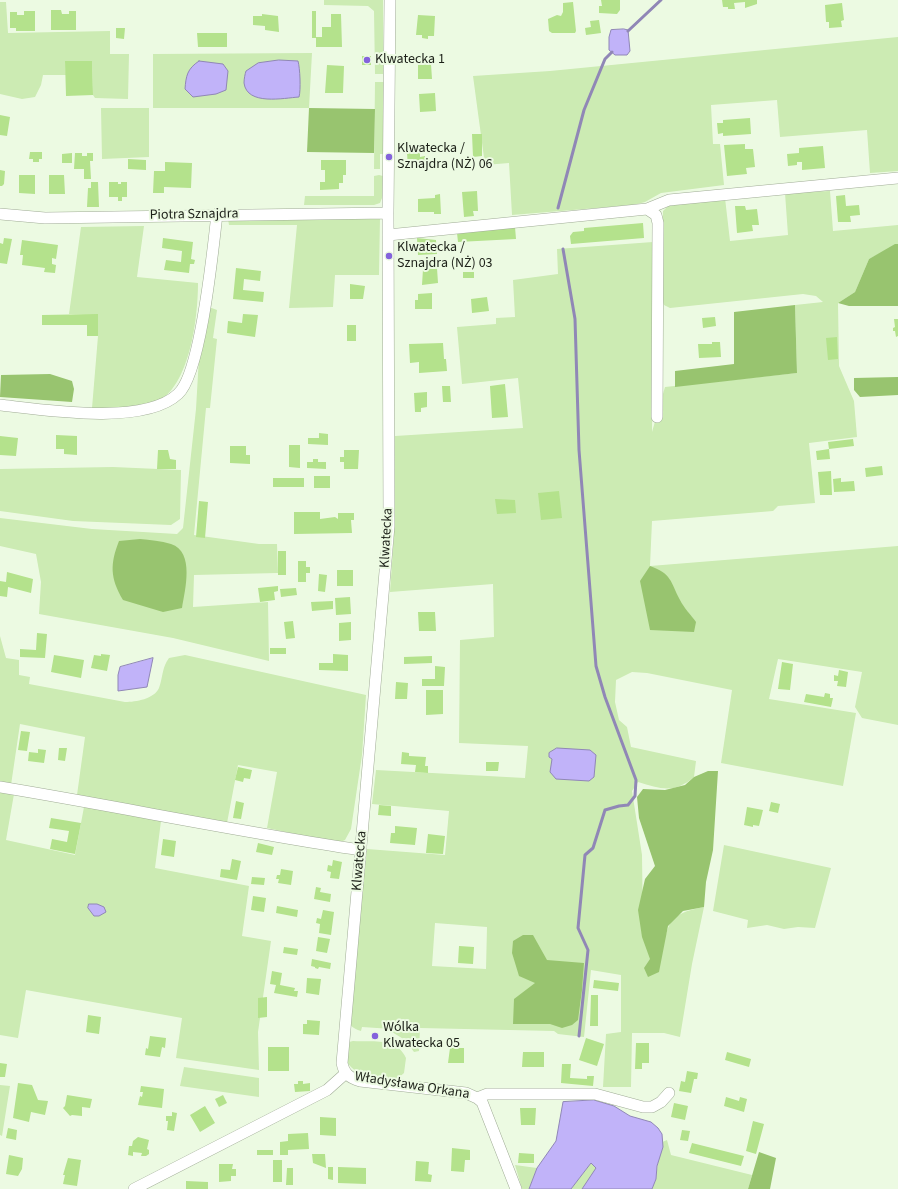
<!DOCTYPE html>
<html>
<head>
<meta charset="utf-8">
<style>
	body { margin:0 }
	canvas { display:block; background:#ecfae2 }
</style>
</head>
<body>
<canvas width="898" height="1189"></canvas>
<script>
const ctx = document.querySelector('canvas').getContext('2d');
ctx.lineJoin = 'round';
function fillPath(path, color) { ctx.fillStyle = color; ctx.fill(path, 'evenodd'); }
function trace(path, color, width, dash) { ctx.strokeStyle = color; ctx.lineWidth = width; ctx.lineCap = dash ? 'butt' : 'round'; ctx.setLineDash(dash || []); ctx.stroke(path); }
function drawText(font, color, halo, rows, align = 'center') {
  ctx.font = font + ' "Source Sans 3",sans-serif'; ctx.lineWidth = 4; ctx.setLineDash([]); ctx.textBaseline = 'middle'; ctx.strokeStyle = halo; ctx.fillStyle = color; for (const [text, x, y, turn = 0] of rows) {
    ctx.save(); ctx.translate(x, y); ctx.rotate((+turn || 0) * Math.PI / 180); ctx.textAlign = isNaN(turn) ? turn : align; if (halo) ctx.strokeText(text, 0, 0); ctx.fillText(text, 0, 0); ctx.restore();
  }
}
fillPath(new Path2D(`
	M324,0H383V74H375L374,11L368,6L324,5Z
	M0,2H6L8,33L110,31V54H129L128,99L95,98L93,95L92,61H65L66,75H43L41,85L35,97L22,99L0,94Z
	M898,37V171L870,173L867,130L780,137L777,100L711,105L713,144H720L724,185L661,193L645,202L633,205L512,215L509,163L485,165L473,76L550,71Z
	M312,53L309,108H153V54Z
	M375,82H384L385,154H380V169H374Z
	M101,108H149V157L102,159Z
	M379,175L383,176L384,193L380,203L374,205H304L305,196H374V176Z
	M830,191L833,231L898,225V244L869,259L855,292L838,303L839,366L854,401L857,437L809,443L815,503L778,506L773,511L652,521L650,566L898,546V725L862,718L855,707L862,672L778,659L769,699L856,713L843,786L721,763L732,690L647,673L632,672L616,680L615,702L619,720L627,727L631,747L696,761L694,777C674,794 661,789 638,782L632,791L642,855L643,930L661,955C669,921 668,914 704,907L692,964L680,1037L664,1033H632L631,1087H603L606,1034L621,1032V975L591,970L584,1037L558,1034L554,1031L420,1028L419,1051L414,1052L405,1040L392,1032V1029L362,1027L361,1031C352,1028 349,1026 349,1016L367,849L445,855L449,811L372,804L376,770L525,778L528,746L459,743L460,640L494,637L493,584L390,592L394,535L395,436L523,428L518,378L462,384L457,327L496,324V318L515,317L513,280L558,274L557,249L653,242L652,432L665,387L797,373L795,305L823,302L816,296L803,294L670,308L664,305L662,299L663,211L668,206L725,198L730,241L788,235L785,193ZM435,923L487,927L486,969L432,966Z
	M380,217L379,275H335L333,307L289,308L297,225H229L228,219Z
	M144,226L137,277L198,283C198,317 190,394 150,405C131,411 111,408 92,408L98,336V315L69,314L81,227Z
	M209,307L217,310L213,338L217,339L210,408H206L194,535L259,544H277L278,573L194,575L193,607L268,602L269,661L173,638L39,614L41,582L36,554L0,546V518L92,529L177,534L183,528L196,409L199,357Z
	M113,467L181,470L180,519L171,525L73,521L0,511V469Z
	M0,636L6,658L19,660V675L30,677L29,684L125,702C136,702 154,699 159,688C163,677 162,667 169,658L185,655L366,695L362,755L351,829L345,840L338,843L267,828L277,772L238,765L227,823L77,795L85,737L20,724L11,785L0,783Z
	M0,791L14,794L6,840L75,855L84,807L161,821L155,868L249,886L242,936L271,941L258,1032L259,1070L176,1058L182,1018L26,990L18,1038L0,1035Z
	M724,845L831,868L815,928L798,927L784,929L767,925L747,928L748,920L713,911Z
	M353,1041C373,1042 397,1037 406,1058L404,1073L396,1080C379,1077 358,1079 347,1062L349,1042Z
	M184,1067L259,1078V1097L180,1086Z
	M0,1085L10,1086L2,1136L0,1135Z
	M667,1140L671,1155L752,1175L748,1189H652L656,1179L660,1143Z
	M591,1163L597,1168L582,1189H571Z
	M515,1165L537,1168L529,1189H522Z`), '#ccebb3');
fillPath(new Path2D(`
	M309,108L375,109L374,153L307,152Z
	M895,244H898V306H849L838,303L855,292L869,259Z
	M795,305L797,373L675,387V371L734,364V312Z
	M50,374L72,381L74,389L72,402L0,397L1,375Z
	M898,377V395L860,397L854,390V378Z
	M140,539C150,540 161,541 171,544C195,552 185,590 182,608L163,612L123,600C110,578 110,564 119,541Z
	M650,566C672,574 670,581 680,600C684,608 691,615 696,622L694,632L650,630L640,581Z
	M708,771H718L713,850L706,882L704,907L683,911L668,926L659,972L648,977L644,968L650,959L642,937L638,910L645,879L655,866L639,818L637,797L643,789L665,790L685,785L694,777Z
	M523,935H533L547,960L584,963L582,990L578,1020L572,1025L562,1028L550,1024H513L514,999L535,983L519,976L512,953L513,941Z
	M759,1152L776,1158L770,1189H748Z`), '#98c46f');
const water = new Path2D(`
	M624,29L628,30L630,51L627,55H615L609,50V37L611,30Z
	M279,60L298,61C300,68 301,90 299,97C284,98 247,106 244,83C244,79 245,74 246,71L258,63Z
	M199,61L223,64L228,71L226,90L216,94L193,97L185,89C186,76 187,69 199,61Z
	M153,658L147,687L118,691V675L120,667Z
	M557,748L590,750L596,755L594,777L589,781L556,779L550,772L552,759L549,757V753Z
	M89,904H97L104,907L106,912L99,916H94L88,908Z
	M594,1100L614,1106L630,1116L651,1122L658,1128L662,1134L663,1147L657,1166L656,1179L652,1189H582L596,1168L591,1163L571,1189H529L537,1168L556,1141L563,1102Z`);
fillPath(water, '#c1b3f9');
trace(water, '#9087b6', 1);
trace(new Path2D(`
	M628,31L661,0
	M558,208L584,110L605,59L612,52
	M563,249L575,319L579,450L596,666L605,697L636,780L635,796L628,805L619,806L605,810L593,848L585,855L578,928L588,950L579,1036`), '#9087b6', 3);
fillPath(new Path2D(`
	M601,0H620V10L617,14L599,13V6H602Z
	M722,0H757V4L745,8V2L734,3L735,9H728V7H723Z
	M573,2L576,31L575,33H552L549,31L548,19L557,15L561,16L563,12V3Z
	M842,3L844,20L841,21L842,27L829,28V22H826L825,5Z
	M51,10H61L62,14H69V11H76V30H51Z
	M24,11H35V31H16V28H10V12H17V15H24Z
	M312,11H316V38H312Z
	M262,14L278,16L279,32L265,30V26L253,25V16H262Z
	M331,14H341L342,47H316V37H322V27H331Z
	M418,15L435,16L434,36H428V39L422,38V35H416Z
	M599,20L601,33L586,35L585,28L591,27L590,21Z
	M116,28H125L124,39L116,38Z
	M197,33H227V47H198Z
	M362,56H371V65H362Z
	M65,61H92L93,95L66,96Z
	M431,64L432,79H418V65Z
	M327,65L344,66L343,93H325Z
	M435,93L436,111L420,112L419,94Z
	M0,115L10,117L7,136L0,135Z
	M750,118L751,134L723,136V133L718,134L717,123H723V120Z
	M472,134H482V156L473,157Z
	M745,144V149H753L755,167L746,168L747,174L727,176L724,145Z
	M823,146L825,168L802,170V162H797V165L788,166L787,154L799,153V148Z
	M420,151V157L425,156V163L420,164V169L408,170L407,152Z
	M30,152H42V159H39V162H33V159H29Z
	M72,153V163H62V154Z
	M75,153H82V156H87V153H93V161H90L91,179H84V169H74Z
	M128,159L146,160V170L128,169Z
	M321,160H346V175H343V183H339V189L320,190V182H325V170H321Z
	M165,162L192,163L191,188L164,187V193H153L154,171H165Z
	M0,170L5,171L4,184L2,186H0Z
	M19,175H35V194L19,193Z
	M49,175H64L65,194H49Z
	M91,182H98L99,207H87L88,188H91Z
	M109,182H118V184H121V182H127V197H122V201H118V197H109Z
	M477,191L478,211H473L474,216L464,217L462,192Z
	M440,194L441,214H434V212H418V199L435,198V195Z
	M845,195L846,206L859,205L860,215L850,216L851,222H838L836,196Z
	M735,206H745L746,210L757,209L759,225H752L753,231L737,233Z
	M643,223L644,238L571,244L570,236L573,232L584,231V228Z
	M515,227L516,239L458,242L457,233Z
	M4,238L12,239L7,264L0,263V243L3,244Z
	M163,238L193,242L191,259L195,260L194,264H190L189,273L164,270L166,260L181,262L182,251L162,248Z
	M417,238L436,240L437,254L418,255Z
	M22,240L58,245L56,259L52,258V264L56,265L55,273L44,272L45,268L22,265L23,255H20Z
	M236,268L261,271L260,281L244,279L243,290L264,292L263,302L233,299Z
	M437,268L438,283L422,285L423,269Z
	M463,272H474V278H463Z
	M350,284L365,286L363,299H350Z
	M432,293V309H415V300H418V294Z
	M487,297L489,311L472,313L471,299Z
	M98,314V336H87V325H42V315Z
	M243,314L258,315L255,337L227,333L228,321L242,323Z
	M715,317L716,326L703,328L702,318Z
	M894,319H898V336L896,337L895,331H893V328L895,327Z
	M347,325H356V341H347Z
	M837,337L838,359L828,360L826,338Z
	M712,342H720L721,357L699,358L698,344H712Z
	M443,343L444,359H446L447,371L419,373V362L410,363L409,344Z
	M505,384L508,417L492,418L490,386Z
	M442,386H450L451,402H443Z
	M427,392V407L421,408V412H415L414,393Z
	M319,433L328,434V445L308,444V438H319Z
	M56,435L77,436V455L64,454V449H56Z
	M0,436L18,438L16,456L0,455Z
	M853,439L854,446L829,449L830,459L817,460L816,451L829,449L828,442Z
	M289,445H300V468L289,467Z
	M230,446H246V455H250V464L230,463Z
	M158,450H168L170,459L176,460V469H157Z
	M344,450H359L358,469H344V462H340V457H344Z
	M313,459H318V462H326V469L307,468V462H313Z
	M882,466L883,475L866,477L865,468Z
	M831,471L832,495H820L818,472Z
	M314,476H330V488H314Z
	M273,478H304V487H273Z
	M841,478V482L854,481L855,491L834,492L833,479Z
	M559,491L562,518L541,520L538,493Z
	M495,499L515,500L516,513L497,514Z
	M199,501L208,502L205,538L196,537Z
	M294,512H320V519L335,517L338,519V513H354V520H351L352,533L294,534Z
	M278,551H286V575H278Z
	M298,561H306V567H310V573H306V582H298Z
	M337,570H353V586H337Z
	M7,572L33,579L31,593L8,587L7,597L0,596V581L6,582Z
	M319,574L327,575L325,592L318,591Z
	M278,586V591L274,592L275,600L260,602L258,588Z
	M296,588L297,595L281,597L280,589Z
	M350,597L351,614L336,615L335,598Z
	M333,601V609L312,611L311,602Z
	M418,612H435L436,631H419Z
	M293,621L295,638L286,639L284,622Z
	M351,622V640L339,641V623Z
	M37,633L47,634L45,658L20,657V649L36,650Z
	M270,648H286V654H270Z
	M101,654L110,655L107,671L91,668L94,655L101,656Z
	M333,654L348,655V671L319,670V663H333Z
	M54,655L84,660L81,678L51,672Z
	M432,656V663L404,664V657Z
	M782,662L793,664L790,690L778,689Z
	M435,666L445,667L444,686H422V679H435Z
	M839,670L848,672L846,687L837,686L838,681H834V675L838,676Z
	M396,682L408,683L407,699H395Z
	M426,690H443V714L426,715Z
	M825,693L830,694V698H833L831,707L804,702L806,694L824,697Z
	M21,731L30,732L27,751L18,750Z
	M59,748H67L65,761L58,760Z
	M38,749L46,750L44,763L28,761L29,752L38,753Z
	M402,752L409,753V756L426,757L425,766H428V773L415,772L416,765L401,764Z
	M486,762H499L498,771H486Z
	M238,767L252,770L250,779L244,778L243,782L235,780Z
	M236,801L244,803L241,819L233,818Z
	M771,802L780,804L778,813L769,811Z
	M379,805L391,806V816L378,815Z
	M747,807L763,810L759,826L753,825V827L744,825Z
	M51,818L81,823L75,854L50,849L52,839L67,842L69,831L49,828Z
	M395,826L417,828L415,845L390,843L391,833H395Z
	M428,834L445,836L443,854L426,853Z
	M163,839L176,841L174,857L161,855Z
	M258,843L274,847L272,855L256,852Z
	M232,859L241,861L237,880L220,877L221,869L230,870Z
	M333,860L342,862L339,879L330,878L331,872L327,871L328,865L332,866Z
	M281,869L293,871L291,885L278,883L279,879H276L277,875H280Z
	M252,877L265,878L264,885L251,884Z
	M316,887L321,888L320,892L331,894L330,902L314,899Z
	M253,896L266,898L264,912L251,910Z
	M277,906L298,910L297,917L276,913Z
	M323,910L334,912L331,935L319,933L320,924L316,923L317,918L321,919Z
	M318,937L330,939L327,953L316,951Z
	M459,946L474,947L473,964L458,963Z
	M284,947L298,949L297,955L283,953Z
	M312,959L331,963L330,969L319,967L318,969L315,968V967L311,966Z
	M272,971L282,973L280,985L295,988L294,991H298L297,997L274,993L276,985L270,984Z
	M307,978L321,979L319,995L306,993Z
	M594,980L619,983L618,991L593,988Z
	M591,995H598V1026H590Z
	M267,997V1017L258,1018V998Z
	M88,1015L101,1017L99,1034L86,1032Z
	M307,1020L320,1021L319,1035L303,1034V1024H307Z
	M150,1036L166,1038L165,1048L162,1047L160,1057L145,1055L146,1048L148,1049Z
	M586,1038L604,1044L597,1066L579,1060Z
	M636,1043H649V1063H642V1069H635Z
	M268,1047H289V1071H268Z
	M450,1048H464V1063H448Z
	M523,1052H544V1067H522Z
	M727,1052L751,1059L749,1067L725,1060Z
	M0,1063L7,1064L5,1077H0Z
	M562,1064H571L570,1078L587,1079V1076H594L593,1086L561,1083Z
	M687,1071L698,1073L697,1079H694L691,1093L679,1091L681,1081L685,1082Z
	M298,1081H303V1084L310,1083V1091L295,1092L294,1084H298Z
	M18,1083L32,1085L38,1100L48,1101L45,1115L31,1112L29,1122L13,1118Z
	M141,1086L164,1089L162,1108L138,1105L140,1096L142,1097L143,1092H140Z
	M67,1095L92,1099L90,1108L82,1107V1116L72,1115L70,1116L63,1108L65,1106Z
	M223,1095L227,1103L219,1107L215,1099Z
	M726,1097L739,1101L740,1097L747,1099L744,1112L724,1106Z
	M674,1103L688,1106L685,1120L671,1117Z
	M205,1106L215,1123L200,1132L190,1115Z
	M520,1108H536L535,1125H521Z
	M172,1112L177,1113L174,1131L167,1130L168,1121H166V1116H172Z
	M320,1117L336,1118V1136L320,1135Z
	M753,1121L764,1124L756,1154L746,1151Z
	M8,1128L17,1130L16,1140L6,1138Z
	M682,1130L690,1131L688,1141L680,1140Z
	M308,1133L309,1149L288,1150V1155H280V1142L288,1141V1134Z
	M138,1137L149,1140L147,1149L149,1150V1154L146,1156H141L142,1153L133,1152V1156L128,1155L129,1146H132L133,1141Z
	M692,1143L744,1156L741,1166L689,1153Z
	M452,1148L470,1150V1160H465L464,1172L451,1171Z
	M257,1150H273V1155H257Z
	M519,1153L534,1154V1163H518Z
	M312,1154H325L326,1168L313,1163Z
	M9,1155L23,1158L22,1169L18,1176L6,1174Z
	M68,1158L81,1160L77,1186L63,1184L65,1175H63Z
	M273,1160H282V1182H273Z
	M416,1161L429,1162L428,1174L432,1175L431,1182L415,1181Z
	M219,1164H233L232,1169H236V1176H231V1181L219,1182Z
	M328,1167H333V1180L328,1179Z
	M338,1167L366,1168V1184L338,1183Z
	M287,1168H293V1185H286Z
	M186,1181L208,1182V1189H186Z`), '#b4e28c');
const street = new Path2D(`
	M390,0L388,213L389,526L342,1063C344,1074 350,1078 360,1081L466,1093L477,1098L482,1102L516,1189
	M647,209L656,215L658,223L657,417
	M0,214L45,218L388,213
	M388,235L647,209L669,200L898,178
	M0,405C44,410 144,426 178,394C201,374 213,249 217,214
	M0,787C121,807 240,832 361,850
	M477,1098L487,1094H595L643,1107H652L661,1102L669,1093
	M134,1189L327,1090L346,1073`);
trace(street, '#a0ac96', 12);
trace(street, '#fff', 11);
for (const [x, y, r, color] of [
	[367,60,4,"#8462dc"],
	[389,157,4,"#8462dc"],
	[389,256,4,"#8462dc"],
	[375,1036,4,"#8462dc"]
]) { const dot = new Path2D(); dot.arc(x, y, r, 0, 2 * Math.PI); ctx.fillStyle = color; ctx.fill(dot); trace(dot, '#ecfae2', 1.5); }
drawText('14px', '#1d2119', '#ecfae2', [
	["Klwatecka 1",375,60],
	["Klwatecka /",397,149],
	["Sznajdra (NŻ) 06",397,165],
	["Klwatecka /",397,248],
	["Sznajdra (NŻ) 03",397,264],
	["Wólka",383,1028],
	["Klwatecka 05",383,1044]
], 'left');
drawText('14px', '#1d2119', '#ecfae2', [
	["Piotra Sznajdra",194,215,-1],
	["Klwatecka",387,538,-87],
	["Klwatecka",360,861,-85],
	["Władysława Orkana",412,1086,9]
]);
</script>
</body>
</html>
